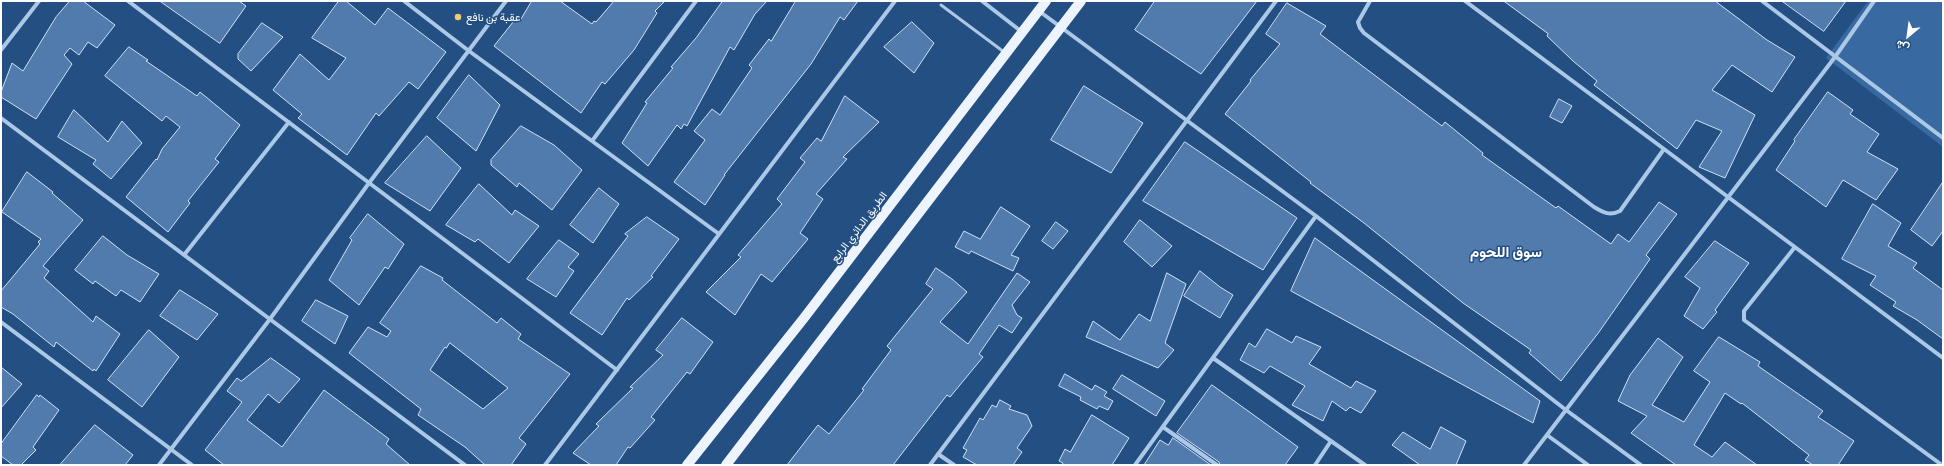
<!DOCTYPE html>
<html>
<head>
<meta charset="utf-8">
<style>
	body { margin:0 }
	#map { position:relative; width:1944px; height:466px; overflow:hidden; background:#244f82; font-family:"Exo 2",Vazirmatn,sans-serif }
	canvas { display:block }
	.frame { position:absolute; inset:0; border:2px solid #fff; pointer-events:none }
	.north { position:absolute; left:1888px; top:16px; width:40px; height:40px; -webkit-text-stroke:3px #244f82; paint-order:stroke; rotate:209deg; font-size:11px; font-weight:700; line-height:16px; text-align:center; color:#fff }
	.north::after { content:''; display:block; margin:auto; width:14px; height:18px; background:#fff; clip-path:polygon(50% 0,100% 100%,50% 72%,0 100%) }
</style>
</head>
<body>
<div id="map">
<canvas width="1944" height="466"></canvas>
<div class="frame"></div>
<div class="north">ش</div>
</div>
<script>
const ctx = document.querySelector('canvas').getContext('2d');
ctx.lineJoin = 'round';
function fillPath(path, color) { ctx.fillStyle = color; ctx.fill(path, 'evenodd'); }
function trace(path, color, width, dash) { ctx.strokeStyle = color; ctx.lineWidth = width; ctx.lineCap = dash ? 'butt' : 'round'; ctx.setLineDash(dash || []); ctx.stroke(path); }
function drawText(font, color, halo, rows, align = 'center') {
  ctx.font = font + ' "Exo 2",Vazirmatn,sans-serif'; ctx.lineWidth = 3; ctx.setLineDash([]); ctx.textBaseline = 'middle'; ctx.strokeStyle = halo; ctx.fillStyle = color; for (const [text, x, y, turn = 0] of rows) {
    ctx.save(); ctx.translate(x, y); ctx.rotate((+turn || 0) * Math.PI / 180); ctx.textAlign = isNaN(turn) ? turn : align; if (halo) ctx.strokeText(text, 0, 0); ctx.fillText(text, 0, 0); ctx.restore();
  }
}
fillPath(new Path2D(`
	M1868,1H1943V147L1826,58Z`), '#3869a0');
const building = new Path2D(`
	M70,1H83L115,25L97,48L88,42L79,55L70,48L64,55L72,64L36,119L1,97V92L12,63L23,71L56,17Z
	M160,1H239L246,6L220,43Z
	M339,1H346L375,25L388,8L446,52L418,89L409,82L379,116L376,113L347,155L298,118L302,114L273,90L300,54L329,80L346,58L312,38Z
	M532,1H560L592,24L594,21L596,22L614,1H665L655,11L657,13L634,50L605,84L602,82L581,113L494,46L517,17L520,20Z
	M723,1H767L755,14L734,50L730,47L687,126L684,124L681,129L677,125L648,166L622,143L647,103L645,102L673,68L671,67L696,38Z
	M796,1H858L844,20L840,17L811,64L724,175H725L705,205L674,182L705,140L694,131L712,109L720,115L752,68L749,65L769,39L771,41Z
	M1155,1H1257L1201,74L1135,30Z
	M1504,1H1715L1767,40L1795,57L1772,92L1732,65L1712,90L1755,115L1725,178L1699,167L1722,131L1696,120L1677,149L1594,85L1597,81L1573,61L1547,36L1548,34Z
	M1782,1H1846L1824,31Z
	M1287,3L1326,26L1320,34L1442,126L1445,122L1483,153L1482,155L1556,208L1558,206L1611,244L1618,234L1629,242L1659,202L1677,214L1646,255L1650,259L1599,332L1561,381L1529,353L1531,350L1463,303L1364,223L1310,183L1311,182L1225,114L1251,81L1250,80L1280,44L1266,34Z
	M912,22L934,43L914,73L884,47Z
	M262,23L283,37L251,71L238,59V54Z
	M129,47L148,60L146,61L197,96L200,92L240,125L215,159L219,162L188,201L190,203L168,232L126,197L156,159L157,160L162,149L180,127L166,116L162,121L105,76Z
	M469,75L500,105L476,151L437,118Z
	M1084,86L1143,123L1111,173L1051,140Z
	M1828,92L1853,110L1850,114L1879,134L1867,152L1898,169L1876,200L1843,180L1826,207L1776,170L1795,141L1794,140Z
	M845,96L879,122L843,157L847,159L816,194L823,199L800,233L808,239L772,282L761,274L735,315L706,292L741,257L738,255L782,204L777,199L805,162L800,158L817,138L821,141Z
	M1559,99L1572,106L1562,123L1550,117Z
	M74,110L108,142L122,121L142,143L111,179L93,164L96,160L58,137Z
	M521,126L554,145L582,170L552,210L519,183L517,187L491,165V160Z
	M427,136L461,168L430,211L385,183Z
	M1185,142L1297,218L1263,270L1143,201Z
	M27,172L53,192L52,193L83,220L43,266L49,271L44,278L93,322L96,316L120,334L96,371L94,369L93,371L56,342L54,347L13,314L1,307V291L40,244L38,242L41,239L2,212Z
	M1943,182V231L1932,246L1911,230Z
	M479,184L512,215L515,210L539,226L509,263L478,239L475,242L446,225Z
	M599,188L619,204L593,243L570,225Z
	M1873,204L1901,223L1888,246L1917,263L1913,268L1943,290V339L1917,320L1893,306L1896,302L1870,285L1876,276L1842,259Z
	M1001,207L1030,226L1011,255L1019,258L1013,271L971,251L969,254L955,247L964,231L980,239Z
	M368,214L404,244L388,269L385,267L359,305L329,280L352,240L350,238Z
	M647,217L679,239L651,276L653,277L629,300L627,298L602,335L570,313L628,236L625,234Z
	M1140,220L1172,246L1152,267L1124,242Z
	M1056,222L1068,231L1053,249L1042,241Z
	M103,236L127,255L159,274L140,302L121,290L116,296L95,281L93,284L75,270Z
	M1315,238L1540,401L1533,423L1291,291Z
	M559,240L579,254L568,267L574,271L556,297L527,279Z
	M1715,241L1749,263L1715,310L1717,312L1703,329L1684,316L1700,288L1685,277Z
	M421,266L443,278L442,280L497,323L501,318L521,334L518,339L570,374L519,438L526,444L511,465H485L465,447L418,415L421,409L349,353L368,327L387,337L391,331L380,323ZM450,343L508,388L483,409L430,370L445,347L446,348Z
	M936,268L952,279L967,292L940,322L968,344L1017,273L1030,282L1012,305L1017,315L1022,318L1012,333L999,325L979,354L983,357L950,397L947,395L893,465H787L818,425L829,434L864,390L862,389L891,350L887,346L933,289L926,284Z
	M1200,271L1220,287L1233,295L1220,318L1184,296Z
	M1167,273L1186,284L1165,343L1174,350L1158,368L1086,337L1093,321L1120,340L1139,314L1150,321Z
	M180,290L218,314L197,340L160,316Z
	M316,300L348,316L335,344L302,321Z
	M682,318L713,342L690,374L687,372L651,417L655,420L630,448L628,447L616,465H591L573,453L599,426L596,424L633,388L630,387L663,355L656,350Z
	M1267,329L1292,343L1296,336L1321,347L1309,364L1351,388L1356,381L1376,391L1361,413L1350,407L1346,411L1332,401L1323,421L1292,405L1305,386L1270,366L1264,373L1240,360L1249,343L1255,347Z
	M149,330L179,357L142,407L108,380Z
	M1719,337L1760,362L1758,366L1823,411L1818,417L1854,441L1838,465H1813L1805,460L1809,455L1742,403L1741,404L1725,393L1694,445L1712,457L1725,442L1757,465H1676L1631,433L1647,416L1618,401L1630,375L1658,338L1683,357L1652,405L1684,422L1710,382L1694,371Z
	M271,358L300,379L279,403L268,394L247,420L282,447L324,390L389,439L386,444L410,465H224L205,450L242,402L227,391L237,378L241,381Z
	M1,367L22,384L1,408Z
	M1065,374L1092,390L1095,385L1107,392L1104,396L1113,401L1108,410L1099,406L1097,409L1080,400L1081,397L1059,386Z
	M1122,375L1165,401L1156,416L1113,389Z
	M1212,385L1298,447L1285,465H1220L1219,462L1177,433Z
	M37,395L39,397L40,395L59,410L33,447L36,450L21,465H13L1,456V444Z
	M1000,400L1011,406L1009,409L1027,415L1032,426L1017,448L1022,452L1013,465H977L963,457L967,450L963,448L980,418L983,420L992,405L996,407Z
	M1092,415L1129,438L1112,465H1062L1063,463L1059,461L1065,449L1070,452Z
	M95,425L133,455L125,465H60Z
	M1441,427L1466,441L1456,465H1420L1392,445L1403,432L1430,449Z
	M1173,438L1211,465H1144L1160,440L1168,445Z`);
fillPath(building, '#507bac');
trace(building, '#cfe1f6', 1);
trace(new Path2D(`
	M941,5L1004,52`), '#abc8e7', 3);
trace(new Path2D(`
	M128,1L617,370
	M404,1L469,51L719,234
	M982,1L1022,32
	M1370,1L1358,22L1360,28L1364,33L1594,207C1604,213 1610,216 1620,211L1664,149L1465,1
	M1762,1L1943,138
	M1039,11L1316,216L1566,410L1641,465
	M1,50L39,1
	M1,118L465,465
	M592,141L696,1
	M1664,149L1943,358
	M1795,247L1744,311V320L1942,465
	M184,255L289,122
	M1,322L192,465
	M1213,358L1365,465
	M1163,427L1217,465
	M1547,435L1588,465
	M938,454L954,465
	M159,465L270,319L369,183L506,1
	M545,465L895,1
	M930,465L1276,1
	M1135,465L1316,216
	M1315,465L1331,441
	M1524,465L1835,57L1874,1`), '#abc8e7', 4);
trace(new Path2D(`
	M687,465L804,318L1046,1
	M726,465L1081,1`), '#edf4fd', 10);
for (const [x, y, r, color] of [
	[458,17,4,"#f2c96e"]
]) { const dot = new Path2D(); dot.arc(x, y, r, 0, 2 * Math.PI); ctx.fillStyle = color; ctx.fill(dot); trace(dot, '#244f82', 1.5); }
drawText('11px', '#fff', '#244f82', [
	["عقبة بن نافع",466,17]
], 'left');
drawText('11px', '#fff', '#244f82', [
	["الطريق الدائري الرابع",859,227,-53]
]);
drawText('bold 15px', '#fff', '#244f82', [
	["سوق اللحوم",1506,252]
]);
</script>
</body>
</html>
